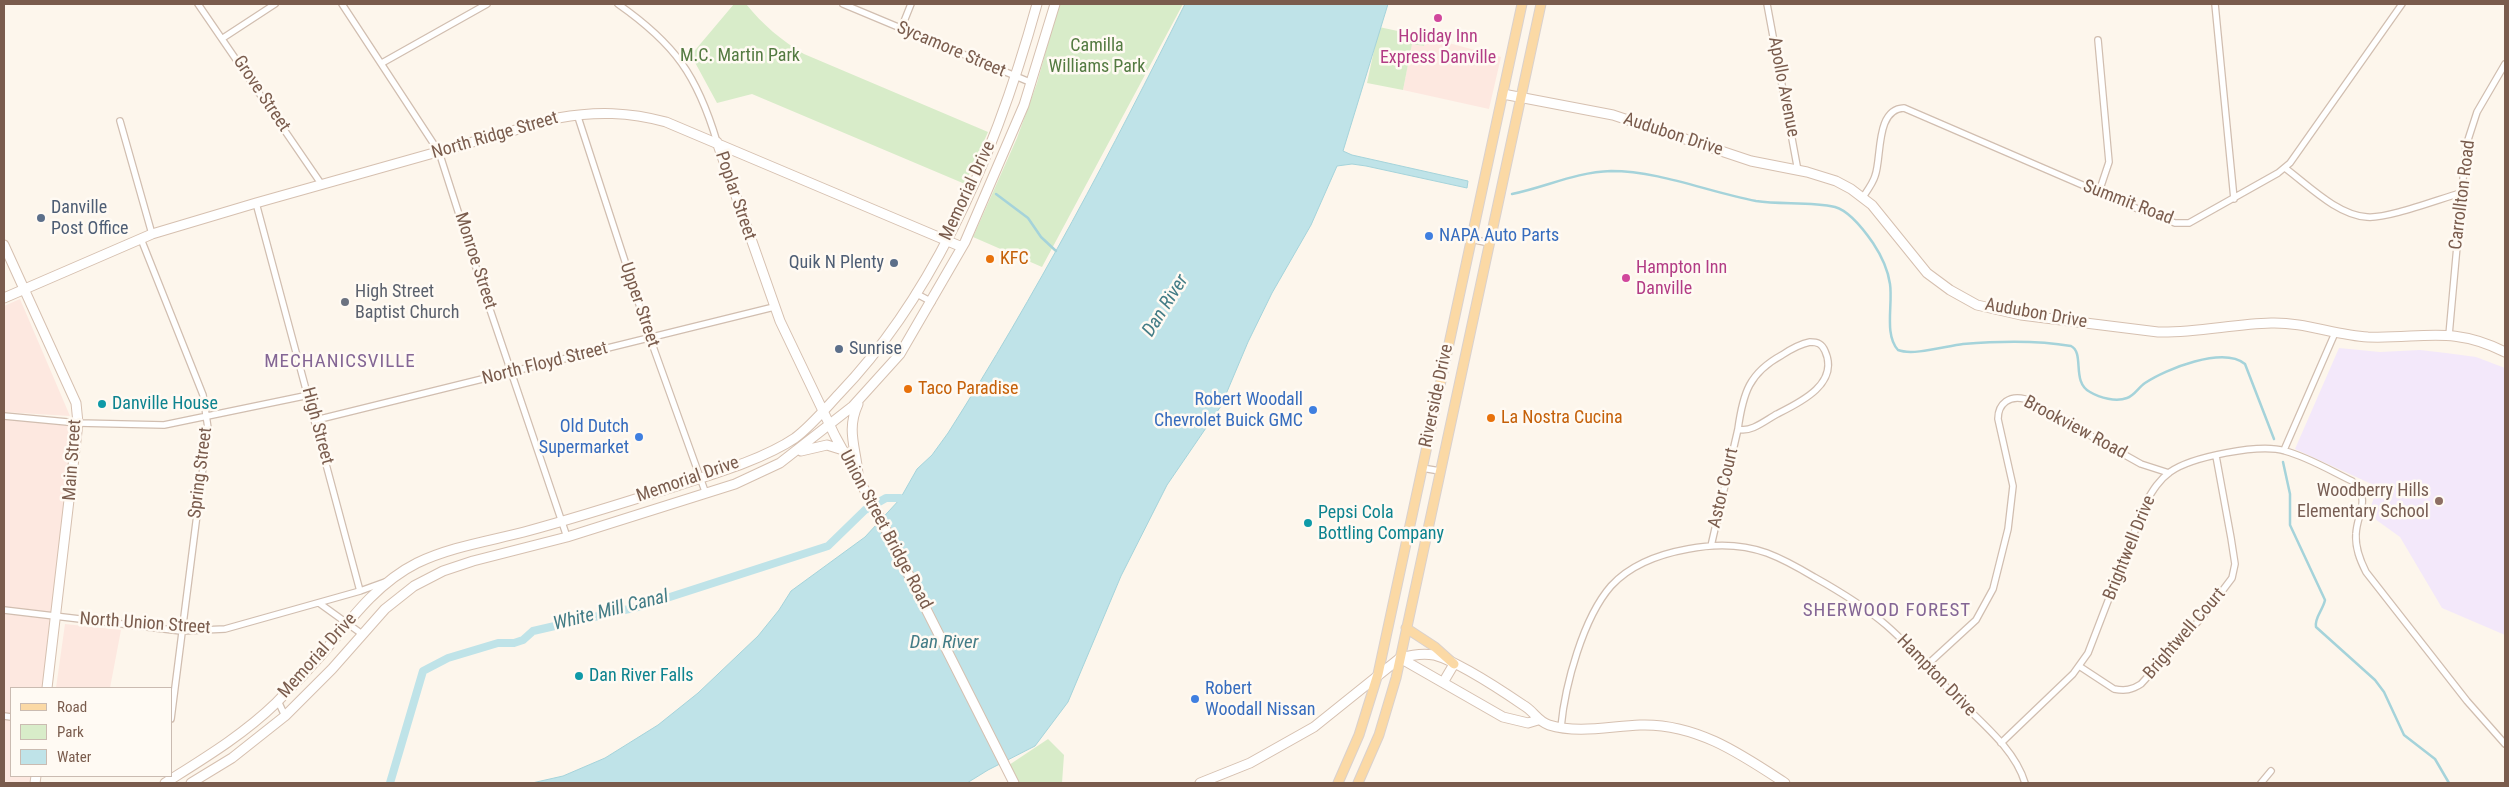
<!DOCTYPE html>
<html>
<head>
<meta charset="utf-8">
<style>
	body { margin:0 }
	#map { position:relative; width:2509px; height:787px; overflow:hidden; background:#fdf6ec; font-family:"Roboto Condensed",sans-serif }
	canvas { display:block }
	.frame { position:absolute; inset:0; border:5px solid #7a5c4d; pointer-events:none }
	.legend { position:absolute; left:10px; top:687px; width:162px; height:90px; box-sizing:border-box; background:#fffaf3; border:1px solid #cabbb1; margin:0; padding:6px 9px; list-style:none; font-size:15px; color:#7a5c4d }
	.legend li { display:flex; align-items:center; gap:10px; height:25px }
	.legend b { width:25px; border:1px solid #cabbb1 }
</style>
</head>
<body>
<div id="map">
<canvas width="2509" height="787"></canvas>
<div class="frame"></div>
<ul class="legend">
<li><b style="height:6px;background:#fbd9a5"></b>Road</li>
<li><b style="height:14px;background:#d8ecc9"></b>Park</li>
<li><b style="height:14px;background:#bfe3e8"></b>Water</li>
</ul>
</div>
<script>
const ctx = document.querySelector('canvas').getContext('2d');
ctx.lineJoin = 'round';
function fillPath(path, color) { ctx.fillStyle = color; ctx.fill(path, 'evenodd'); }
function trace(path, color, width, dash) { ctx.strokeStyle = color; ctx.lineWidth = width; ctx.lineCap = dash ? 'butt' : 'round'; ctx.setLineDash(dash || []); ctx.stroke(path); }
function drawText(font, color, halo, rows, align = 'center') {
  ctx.font = font + ' "Roboto Condensed",sans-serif'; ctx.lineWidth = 5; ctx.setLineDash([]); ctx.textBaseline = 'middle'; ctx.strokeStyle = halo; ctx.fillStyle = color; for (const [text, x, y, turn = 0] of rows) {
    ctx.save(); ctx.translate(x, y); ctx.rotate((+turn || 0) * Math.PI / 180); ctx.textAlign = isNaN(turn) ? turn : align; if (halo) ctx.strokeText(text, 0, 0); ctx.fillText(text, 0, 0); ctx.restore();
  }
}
fillPath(new Path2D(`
	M1426,37L1501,57L1489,109L1403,90L1412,43L1424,46Z
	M20,299L70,416L4,412V306Z
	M4,416L78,423L47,688H11V717L4,716Z
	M65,624L121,630L110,688H56Z
	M4,719L11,720V776H31V783H4Z`), '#fde8e0');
fillPath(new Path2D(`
	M2339,348L2380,352L2420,350L2446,353L2476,357L2505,368V635L2442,608L2400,537L2368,514L2378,487L2295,449Z`), '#f3e8fa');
fillPath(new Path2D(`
	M734,4H746C763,25 781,40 804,54L988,132L965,184L752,94L717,103L691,55Z
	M1059,4H1183L1042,267L973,237L1017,138L1037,83Z
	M1379,27L1426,37L1424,46L1412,44L1403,90L1367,83Z
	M1048,739L1064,755L1062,783H1019L1009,765Z`), '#d8ecc9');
const water = new Path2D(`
	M1185,4H1388L1343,151L1352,155L1468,181L1467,188L1366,166L1352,164L1337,166L1311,225L1272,293L1248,342L1221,406L1167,485L1121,576L1068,702L1035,746L988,770L967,783H532L563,776L605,758L658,725L698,693L758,636L779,610L791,591L865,537L900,499L917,469L932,455L948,433C1036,295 1112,150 1185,4Z`);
fillPath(water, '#bfe3e8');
trace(water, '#a5d3da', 1);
trace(new Path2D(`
	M996,194L1028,218L1041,237L1056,251
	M1512,194C1546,187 1576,172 1611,171C1660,171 1708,192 1756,201C1781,205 1810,201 1835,207C1850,211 1864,230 1873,243C1881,255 1888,270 1890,284C1893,304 1884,335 1898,350C1913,356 1946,346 1963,344C1998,341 2037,340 2071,346C2085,353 2071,382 2090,392C2100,398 2116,402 2127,398C2134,396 2139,387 2145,383C2166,369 2223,346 2245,364L2274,439
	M2283,462L2290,494V525L2325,600C2323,610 2314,618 2316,627L2375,680L2384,692L2404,735L2435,759L2449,783`), '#a5d3da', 2.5);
trace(new Path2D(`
	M390,783L423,671L448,658L498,643H514L523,640L533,631L642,606L828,546L865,510L886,498H900`), '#bfe3e8', 8);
const street = new Path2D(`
	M198,4L322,185
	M342,4L439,152L481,283L567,537
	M618,4C675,44 697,75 717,142
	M843,4L1032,83
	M1767,4L1798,171
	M2215,4L2234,199
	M901,29L911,4
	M223,38L275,4
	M2098,40L2109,162L2099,192
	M382,63L487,4
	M577,114L650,338L706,494
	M120,121L152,234
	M2285,168C2308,185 2337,215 2367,217C2387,219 2439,199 2461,193
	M1863,197C1867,191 1873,183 1875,176C1882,158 1875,109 1904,108L2138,209L2175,223H2189L2278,173L2290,163L2402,4
	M256,203L360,591
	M141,239L203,395L208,428L171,719
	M1471,239L1489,243
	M915,293L932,302
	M2449,335L2466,146L2477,112L2505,64
	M1810,342C1818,342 1822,344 1825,351C1840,384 1799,403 1777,414C1766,420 1751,433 1738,429C1743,393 1749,373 1782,355C1791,349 1800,344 1810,342Z
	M883,343L900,354
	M4,416L78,423L164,425L309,395
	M316,420L774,307
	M2284,450L2335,333
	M1422,468L1440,471
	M1711,546L1738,429
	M319,603L362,634
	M4,610L181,631L225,629L360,591L385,582
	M1927,665L1976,620L1993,589L2008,529L2013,486L1998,419C1998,403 2010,395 2025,399L2141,464L2169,473
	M2079,666L2114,689C2125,691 2132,690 2141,684L2204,615L2232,578L2235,564L2231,538L2216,456
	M278,701L285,716
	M4,716L11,717
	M1561,727C1565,685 1583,618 1611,586C1631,564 1660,554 1688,549C1713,544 1742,544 1767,553C1783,559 1799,568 1814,577C1839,591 1864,606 1886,625C1909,645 1929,668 1949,690C1975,718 2014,746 2025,783
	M2001,743L2073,674L2088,653L2146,502C2153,490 2159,480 2170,472C2191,457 2260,443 2285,451C2308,457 2331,471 2352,481C2372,501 2357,512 2356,534C2355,548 2360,560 2366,572L2467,701L2505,744
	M2261,783L2271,771`);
const secondary = new Path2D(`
	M1503,94L1613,115L1751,161L1807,172L1836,181L1851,189L1872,205L1927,273L1950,290L1977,305L2021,315L2158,332C2196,333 2233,324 2271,323C2304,322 2335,335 2368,337C2422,339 2452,325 2505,352
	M717,142L780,321L835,436L880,518L1014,783
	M4,245L76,403L78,423L47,688
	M4,298L152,234L256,203L558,118C596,111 629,112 666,122L962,247
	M858,404C846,430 856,448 858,474
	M801,451L827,445L843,450
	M1400,658L1503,717L1528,723L1538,720
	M1444,681L1454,664
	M35,783L36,776
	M165,783C203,759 243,735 276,703C292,687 308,670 323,653C350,620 377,583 417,563C450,547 489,541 524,532C572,519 620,504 667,489C706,476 761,461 795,438C811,426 825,409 839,394C939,290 999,142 1037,4
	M191,783L232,758L285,716L332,669L385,609L414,586L443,571L473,561L567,537L735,484L780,463L853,406L900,354L965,242L1024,105L1055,4
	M1200,783L1250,763L1314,727L1400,658C1411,655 1423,653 1434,655C1459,662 1501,690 1523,705C1534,711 1537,721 1549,725C1578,734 1611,726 1640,725C1696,723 1741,754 1785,783`);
const primary = new Path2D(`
	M1406,628L1435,647L1454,664
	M1338,783L1359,735L1378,674L1522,4
	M1358,783L1379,735L1396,678L1541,4`);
trace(street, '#d1beb0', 8);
trace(secondary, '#d6c0b0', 11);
trace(primary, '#dad1cd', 11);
trace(street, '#fff', 5.5);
trace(secondary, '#fff', 9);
trace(primary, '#fbd9a5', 9);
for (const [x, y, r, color] of [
	[1438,18,5,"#d1479c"],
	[41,218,5,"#5c6f8a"],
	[1429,236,5,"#3f7fe0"],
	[990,259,5,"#e8710a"],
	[894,263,5,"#5c6f8a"],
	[1626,278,5,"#d1479c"],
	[345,302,5,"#6b7280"],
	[839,349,5,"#5c6f8a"],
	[908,389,5,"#e8710a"],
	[102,404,5,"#0f9aa8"],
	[1313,410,5,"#3f7fe0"],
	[1491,418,5,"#e8710a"],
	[639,437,5,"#3f7fe0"],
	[2439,501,5,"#8d6e63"],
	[1308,523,5,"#0f9aa8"],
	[579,676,5,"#0f9aa8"],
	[1195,699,5,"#3f7fe0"]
]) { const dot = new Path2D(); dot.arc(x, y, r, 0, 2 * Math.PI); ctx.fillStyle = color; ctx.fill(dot); trace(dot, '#fffaf3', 2); }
drawText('18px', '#b23c85', '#fffaf3', [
	["Holiday Inn",1438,37],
	["Express Danville",1438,58],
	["Hampton Inn",1636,268,"left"],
	["Danville",1636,289,"left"]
]);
drawText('18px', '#537a41', '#fffaf3', [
	["Camilla",1097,46],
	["Williams Park",1097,67],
	["M.C. Martin Park",740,56]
]);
drawText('18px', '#7a5c4d', '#fffaf3', [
	["Sycamore Street",951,50,23],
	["Apollo Avenue",1783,87,79],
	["Grove Street",261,94,56],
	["Audubon Drive",1673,135,18],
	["North Ridge Street",495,136,-16],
	["Memorial Drive",968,191,-65],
	["Carrollton Road",2463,195,-83],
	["Poplar Street",735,196,71],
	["Summit Road",2128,203,21],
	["Monroe Street",475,261,72],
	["Upper Street",639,305,71],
	["Audubon Drive",2036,314,10],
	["North Floyd Street",545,364,-14],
	["Riverside Drive",1437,396,-78],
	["High Street",317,426,75],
	["Brookview Road",2075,428,28],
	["Main Street",73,460,-86],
	["Spring Street",201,473,-83],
	["Memorial Drive",688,480,-19],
	["Astor Court",1724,488,-77],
	["Union Street Bridge Road",885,530,62],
	["Brightwell Drive",2130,548,-68],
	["North Union Street",145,624,4],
	["Brightwell Court",2185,634,-49],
	["Memorial Drive",318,656,-48],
	["Hampton Drive",1936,676,46]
]);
drawText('18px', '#4e5e75', '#fffaf3', [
	["Danville",51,208],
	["Post Office",51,229],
	["Quik N Plenty",884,263,"right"],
	["Sunrise",849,349]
], 'left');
drawText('18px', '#366cbe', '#fffaf3', [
	["NAPA Auto Parts",1439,236],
	["Robert Woodall",1303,400,"right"],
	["Chevrolet Buick GMC",1303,421,"right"],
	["Old Dutch",629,427,"right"],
	["Supermarket",629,448,"right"],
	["Robert",1205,689],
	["Woodall Nissan",1205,710]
], 'left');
drawText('18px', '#c56008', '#fffaf3', [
	["KFC",1000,259],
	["Taco Paradise",918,389],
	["La Nostra Cucina",1501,418]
], 'left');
drawText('18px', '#5b616d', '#fffaf3', [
	["High Street",355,292],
	["Baptist Church",355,313]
], 'left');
drawText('18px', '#0d838f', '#fffaf3', [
	["Danville House",112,404],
	["Pepsi Cola",1318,513],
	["Bottling Company",1318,534],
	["Dan River Falls",589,676]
], 'left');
drawText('18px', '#785e54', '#fffaf3', [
	["Woodberry Hills",2429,491],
	["Elementary School",2429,512]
], 'right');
drawText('italic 19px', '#437c86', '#fffaf3', [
	["Dan River",1166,306,-58],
	["White Mill Canal",611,611,-14],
	["Dan River",944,643]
]);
ctx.letterSpacing = '1px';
drawText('19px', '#846695', '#fffaf3', [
	["MECHANICSVILLE",340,362],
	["SHERWOOD FOREST",1887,611]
]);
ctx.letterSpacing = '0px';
</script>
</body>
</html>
